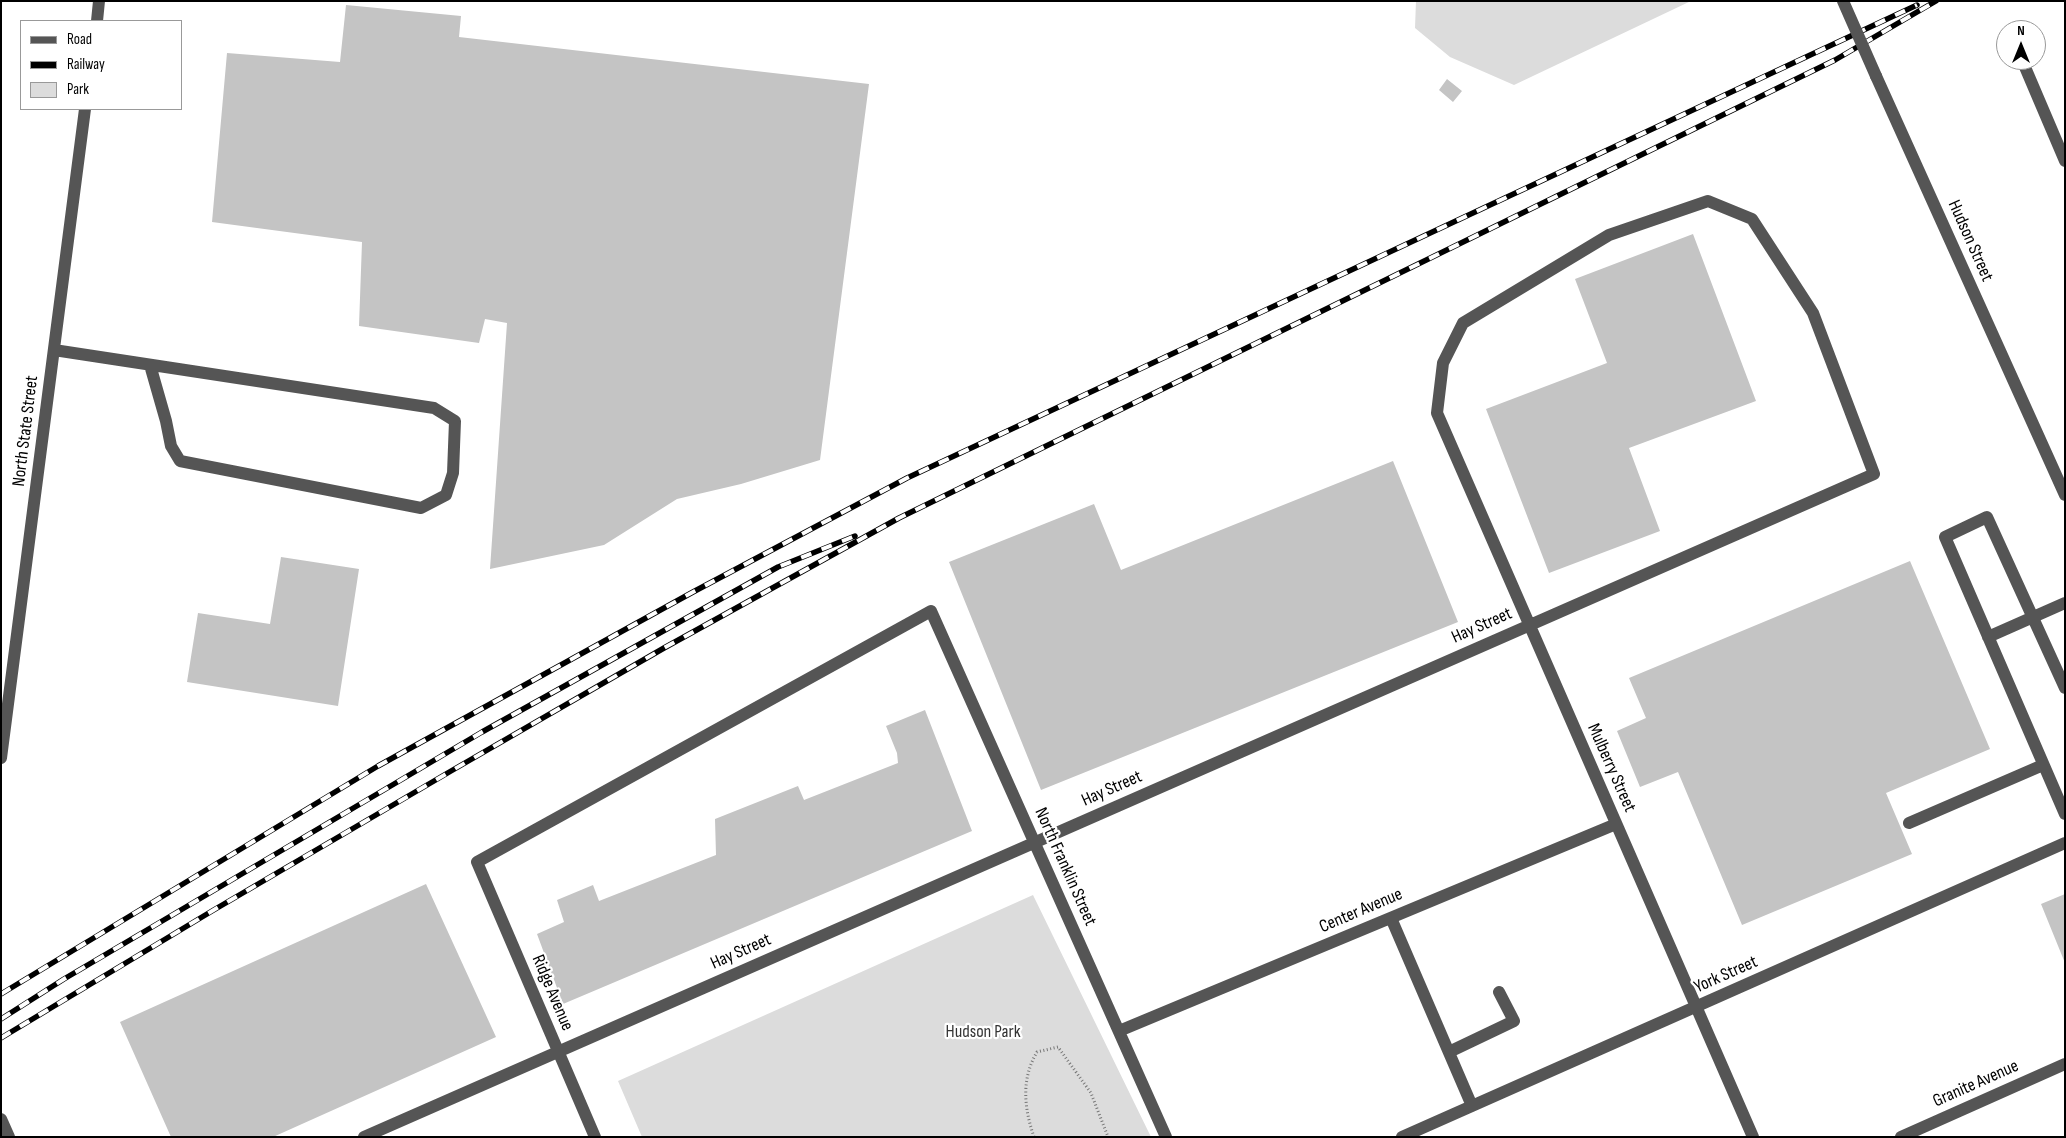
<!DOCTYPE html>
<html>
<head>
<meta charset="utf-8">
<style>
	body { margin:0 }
	#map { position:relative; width:2066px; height:1138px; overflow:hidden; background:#fff; font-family:"Sofia Sans Condensed",sans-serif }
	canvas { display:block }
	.frame { position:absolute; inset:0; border:2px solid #000; pointer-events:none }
	.legend { position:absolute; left:20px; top:20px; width:162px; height:90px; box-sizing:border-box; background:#fff; border:1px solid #999; margin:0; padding:6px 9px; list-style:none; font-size:15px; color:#000 }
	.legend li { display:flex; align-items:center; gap:10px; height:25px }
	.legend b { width:25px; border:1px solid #999 }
	.north { position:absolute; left:1996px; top:20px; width:50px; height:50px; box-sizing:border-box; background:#fff; border:1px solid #999; border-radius:50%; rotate:0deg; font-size:14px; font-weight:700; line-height:20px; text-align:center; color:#000 }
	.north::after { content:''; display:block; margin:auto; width:18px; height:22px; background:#000; clip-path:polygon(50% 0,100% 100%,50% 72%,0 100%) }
</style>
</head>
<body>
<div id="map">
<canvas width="2066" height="1138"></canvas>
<div class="frame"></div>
<ul class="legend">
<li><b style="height:6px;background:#555"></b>Road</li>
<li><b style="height:6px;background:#000"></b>Railway</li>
<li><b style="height:14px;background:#dcdcdc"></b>Park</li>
</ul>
<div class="north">N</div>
</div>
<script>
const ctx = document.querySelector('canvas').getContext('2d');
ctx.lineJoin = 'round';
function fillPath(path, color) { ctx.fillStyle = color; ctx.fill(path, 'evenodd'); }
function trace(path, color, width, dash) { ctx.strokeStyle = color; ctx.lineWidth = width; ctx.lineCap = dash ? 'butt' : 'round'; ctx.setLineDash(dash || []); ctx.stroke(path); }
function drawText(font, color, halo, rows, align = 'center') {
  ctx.font = font + ' "Sofia Sans Condensed",sans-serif'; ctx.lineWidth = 4.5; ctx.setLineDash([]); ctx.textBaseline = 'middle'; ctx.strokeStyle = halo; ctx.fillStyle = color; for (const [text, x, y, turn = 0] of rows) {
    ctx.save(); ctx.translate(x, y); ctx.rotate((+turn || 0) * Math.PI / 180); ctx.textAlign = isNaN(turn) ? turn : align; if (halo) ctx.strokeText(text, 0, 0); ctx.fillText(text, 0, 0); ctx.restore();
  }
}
fillPath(new Path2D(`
	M1416,1H1691L1514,85L1450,57L1415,28Z
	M1033,895L1151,1137H642L618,1081Z`), '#dcdcdc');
fillPath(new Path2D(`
	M346,5L461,16L459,37L869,84L820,460L741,484L677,499L604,545L490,569L507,323L485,319L479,343L359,326L362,242L212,222L227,53L340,62Z
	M1447,79L1462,91L1453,102L1439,90Z
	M1693,234L1756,401L1629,448L1660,531L1549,573L1486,409L1607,363L1575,279Z
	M1393,461L1458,622L1041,790L949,562L1094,504L1121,570Z
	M281,557L359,569L338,706L187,682L198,613L270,624Z
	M1910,561L1990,749L1886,793L1912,854L1742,925L1678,772L1640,787L1617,731L1646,718L1629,678Z
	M925,710L972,831L563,1004L537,934L564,922L557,900L593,885L599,901L716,855L715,819L798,786L804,800L898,763L897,753L886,726Z
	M426,884L496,1037L273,1137H171L120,1022Z
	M2065,894V963L2041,904Z`), '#c4c4c4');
trace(new Path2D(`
	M1034,1137C1024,1108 1021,1079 1037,1052L1058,1047L1091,1093L1108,1137`), '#777', 3, [1, 2.5]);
trace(new Path2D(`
	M97,21L99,1
	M2022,60L2065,161
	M1876,76L2065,495
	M54,350L434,408L455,421L453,473L446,495L421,508L180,461L171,446L166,421L150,365
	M1988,637L2065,603
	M2065,688L1987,517L1945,537L2065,814
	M1,758L85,109
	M1909,823L2043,765
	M1391,918L1472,1106
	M1119,1031L1616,824
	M1449,1052L1514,1021L1499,992
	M1,1119L9,1137
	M364,1137C867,916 1370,695 1874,474L1813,313L1752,219L1708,201L1609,235L1463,323L1443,363L1437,413L1753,1137
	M595,1137L477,862L931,611L1166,1137
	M1402,1137L2065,843
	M1901,1137L2065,1064`), '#555', 12);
const rail = new Path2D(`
	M1,994L378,766L693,592L907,478L1917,5
	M1,1019L64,979L482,732L778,567L855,536
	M1,1038L212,911L451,771L664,648L899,518L1835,60L1936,1`);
trace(rail, '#000', 5.5);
trace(rail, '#fff', 4, [11]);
trace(new Path2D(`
	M1843,1L1876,76`), '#555', 12);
drawText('18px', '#000', '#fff', [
	["Hudson Street",1970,241,66],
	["North State Street",26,431,-83],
	["Hay Street",1482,626,-24],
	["Mulberry Street",1611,768,66],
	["Hay Street",1112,789,-24],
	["North Franklin Street",1065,867,66],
	["Center Avenue",1361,911,-23],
	["Hay Street",741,952,-24],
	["York Street",1726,975,-24],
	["Ridge Avenue",552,993,67],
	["Granite Avenue",1976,1084,-24]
]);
drawText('18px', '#333', '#fff', [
	["Hudson Park",983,1032]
]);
</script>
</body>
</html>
